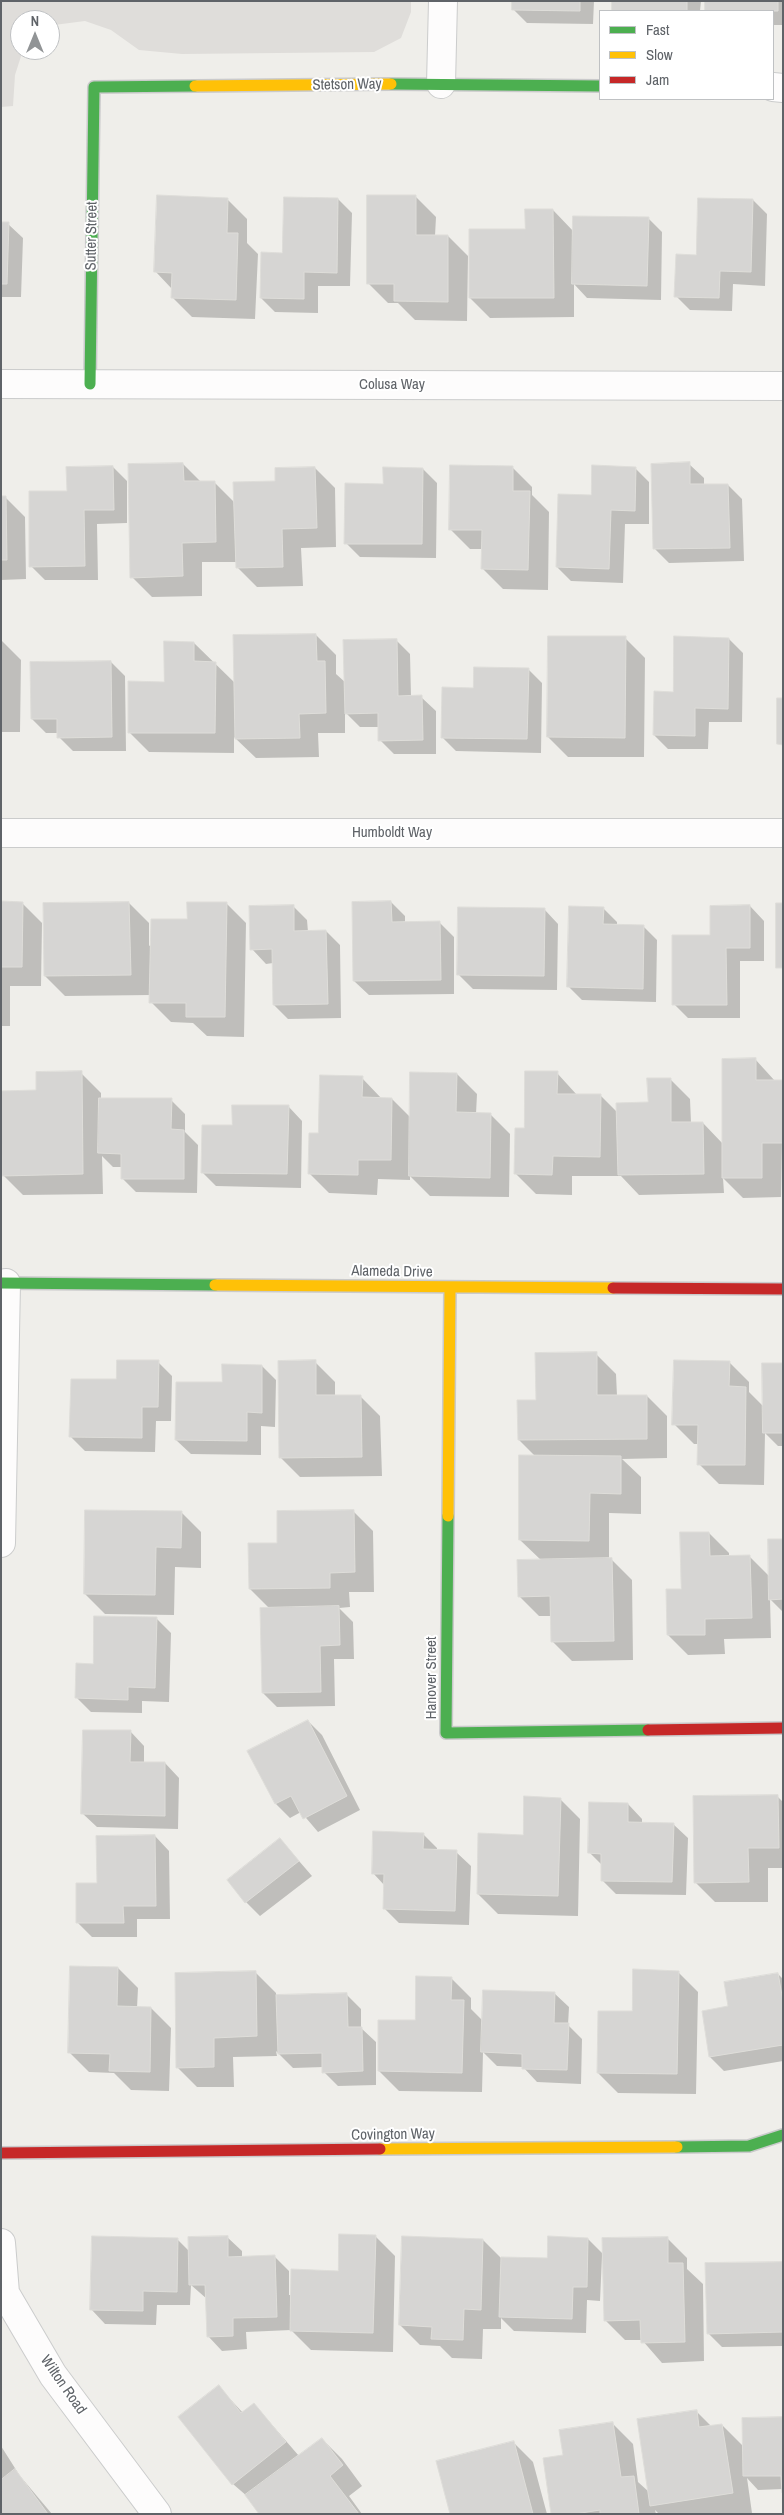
<!DOCTYPE html>
<html>
<head>
<meta charset="utf-8">
<style>
	body { margin:0 }
	#map { position:relative; width:784px; height:2515px; overflow:hidden; background:#efeeea; font-family:"Archivo Narrow",sans-serif }
	canvas { display:block }
	.frame { position:absolute; inset:0; border:2px solid #5f6368; pointer-events:none }
	.legend { position:absolute; left:599px; top:10px; width:175px; height:90px; box-sizing:border-box; background:#fff; border:1px solid #bfc1c3; margin:0; padding:6px 9px; list-style:none; font-size:15px; color:#5f6368 }
	.legend li { display:flex; align-items:center; gap:10px; height:25px }
	.legend b { width:25px; border:1px solid #bfc1c3 }
	.north { position:absolute; left:10px; top:10px; width:50px; height:50px; box-sizing:border-box; background:#fff; border:1px solid #bfc1c3; border-radius:50%; rotate:0deg; font-size:14px; font-weight:700; line-height:20px; text-align:center; color:#5f6368 }
	.north::after { content:''; display:block; margin:auto; width:18px; height:22px; background:#919496; clip-path:polygon(50% 0,100% 100%,50% 72%,0 100%) }
</style>
</head>
<body>
<div id="map">
<canvas width="784" height="2515"></canvas>
<div class="frame"></div>
<ul class="legend">
<li><b style="height:6px;background:#4caf50"></b>Fast</li>
<li><b style="height:6px;background:#ffc107"></b>Slow</li>
<li><b style="height:6px;background:#c62828"></b>Jam</li>
</ul>
<div class="north">N</div>
</div>
<script>
const ctx = document.querySelector('canvas').getContext('2d');
ctx.lineJoin = 'round';
function fillPath(path, color) { ctx.fillStyle = color; ctx.fill(path, 'evenodd'); }
function trace(path, color, width, dash) { ctx.strokeStyle = color; ctx.lineWidth = width; ctx.lineCap = dash ? 'butt' : 'round'; ctx.setLineDash(dash || []); ctx.stroke(path); }
function drawText(font, color, halo, rows, align = 'center') {
  ctx.font = font + ' "Archivo Narrow",sans-serif'; ctx.lineWidth = 4; ctx.setLineDash([]); ctx.textBaseline = 'middle'; ctx.strokeStyle = halo; ctx.fillStyle = color; for (const [text, x, y, turn = 0] of rows) {
    ctx.save(); ctx.translate(x, y); ctx.rotate((+turn || 0) * Math.PI / 180); ctx.textAlign = isNaN(turn) ? turn : align; if (halo) ctx.strokeText(text, 0, 0); ctx.fillText(text, 0, 0); ctx.restore();
  }
}
fillPath(new Path2D(`
	M1,1H411V12L401,38L374,52L182,54L139,50L111,30L85,21L54,25L50,28V20H20V50H23L15,75L13,106L1,107Z`), '#dfddda');
fillPath(new Path2D(`
	M513,1H594L593,24L527,23L513,9Z
	M613,1H701L700,11H614Z
	M706,1H783V25H773V11H706Z
	M416,197L436,217L435,236H448L468,256L467,321L415,320L398,303H388L368,283Z
	M227,199L247,219V243L258,254L255,319L192,317L172,297V289L156,272Z
	M338,199L352,213L350,286H318V313L275,312L261,298Z
	M753,200L767,214L765,286L733,284L732,311L690,310L676,296Z
	M553,210L574,232L648,218L662,232L661,300L587,298L574,284V317L490,318L470,298Z
	M1,223L8,224L23,238L21,297H1Z
	M183,464L201,482H214L235,503L276,482L315,468L335,488L336,547L301,548L303,586L257,587L237,567V562H202V596L152,597L132,577Z
	M689,464L704,478V485H728L742,499L744,561L669,563L655,549Z
	M113,467L127,481V523L97,524L98,580H45L31,566L68,492Z
	M512,467L532,487V495L549,512L548,590L503,589L483,569V549H470L450,529Z
	M635,468L649,482V524H625L623,583L571,581L557,567L592,496Z
	M423,469L437,483L436,558L360,557L346,543L384,485Z
	M1,497H5L25,517L26,579L1,580Z
	M316,635L336,655V674L346,683L396,640L410,654L411,697H421L436,711V754H394L380,740L379,727H360L345,712V733H318L319,757L256,758L234,737V753L149,752L129,732L194,643L235,683Z
	M625,638L645,658L644,757H568L548,737Z
	M729,639L743,653L742,722H709L708,749H668L654,735L674,693Z
	M1,640L21,660L20,732H1Z
	M111,662L125,676L126,751H73L59,737V733H46L32,719Z
	M528,669L542,683L541,753L456,751L442,737L474,689Z
	M391,902L405,916V923L439,922L454,937V994L369,995L354,981Z
	M1,903H22L42,923L41,986H10V1026H1Z
	M129,903L149,923V946L189,921L226,903L246,923L244,1037L207,1036L193,1023L171,1022L151,1002V995L65,996L45,976Z
	M293,906L307,920L308,932L326,931L340,945L341,1018L288,1019L274,1005L273,963L266,964L252,949Z
	M750,906L764,921V961H740V1018H688L674,1004L712,936Z
	M603,908L617,922V925L643,926L657,940L656,1002L582,1000L568,986Z
	M544,909L558,924L557,990L473,989L459,975Z
	M755,1059L775,1081H783L781,1197L743,1198L723,1178L724,1193L639,1195L621,1176H572V1195L536,1194L516,1174L525,1129L557,1073L577,1095H600L618,1113L649,1103L670,1079L690,1099L691,1123H703L723,1144Z
	M81,1073L101,1093V1099L171,1100L185,1114V1132L198,1145L197,1193L136,1192L122,1178V1167H113L102,1156L103,1194L23,1195L3,1175Z
	M457,1074L477,1094L476,1114H490L510,1134L509,1197L430,1196L410,1176V1180L378,1179L377,1195L329,1193L309,1173L319,1135L362,1078L382,1099H392L411,1118Z
	M288,1106L302,1121L301,1188L216,1186L202,1172L233,1127Z
	M596,1354L616,1374L617,1396H647L667,1416V1458L622,1459L641,1477V1514L609,1513V1560H612L632,1580L633,1660L572,1661L552,1641V1616H539L519,1596L542,1561L520,1540L536,1457L519,1440L537,1401Z
	M158,1362L172,1376L171,1421H156L155,1452L85,1451L71,1437L117,1381Z
	M315,1362L335,1382V1396H360L380,1416L382,1476L300,1477L280,1457Z
	M729,1362L749,1382V1392L763,1406L783,1364V1446H778L765,1433L764,1485L719,1484L699,1464V1444H694L674,1424Z
	M262,1366L276,1380L275,1427L261,1426V1455L191,1454L176,1440L223,1384Z
	M353,1511L373,1531L374,1592H349L350,1607L339,1608L353,1622L354,1659H334L335,1706L277,1707L263,1693L270,1609L250,1589L278,1544Z
	M181,1512L201,1532V1568L175,1567L174,1615L105,1614L85,1594Z
	M709,1533L729,1553V1557H750L770,1577L783,1540V1612L770,1599L771,1638L724,1639L725,1654L688,1655L668,1635L682,1590Z
	M157,1619L171,1633L169,1702L142,1701V1713L91,1712L77,1698L95,1665Z
	M308,1721L322,1735L360,1810L318,1832L301,1812L290,1818L276,1804L249,1752Z
	M130,1731L144,1746V1763H165L179,1778L178,1829L97,1827L82,1813Z
	M778,1797L783,1802V1868H768V1902H715L695,1882Z
	M560,1799L580,1819L578,1916L498,1914L478,1894L524,1836Z
	M628,1804L642,1819V1824H673L688,1838L686,1895L616,1894L602,1880V1865L589,1852Z
	M423,1834L437,1848V1851L456,1852L471,1866L469,1925L399,1923L385,1909V1886L373,1873Z
	M155,1836L169,1851L170,1919H137V1937H92L78,1923L98,1884Z
	M280,1839L312,1876L260,1916L246,1902Z
	M118,1968L138,1988L137,2008H151L171,2028L169,2091L131,2090L114,2073L89,2072L69,2052Z
	M678,1972L698,1992L696,2094L618,2093L598,2073L634,2012Z
	M256,1973L276,1993V1997L347,1995L361,2009V2028L376,2042V2085L338,2086L324,2072V2067L293,2068L276,2051L277,2056L233,2057L234,2087H197L177,2067Z
	M778,1974L783,1979V2061L724,2071L710,2057L729,2007Z
	M451,1978L471,1998V2009L484,2022L554,1993L569,2007L568,2025L582,2039L581,2084L537,2082L523,2067L497,2066L483,2052L482,2092L399,2091L379,2071Z
	M375,2236L395,2256L393,2352L311,2350L291,2330L246,2332L247,2349L222,2351L208,2336L207,2299L191,2285L190,2305H157L156,2325L105,2324L91,2309L177,2239L190,2252L227,2237L242,2251V2257H275L289,2271V2295H292L339,2272Z
	M667,2238L687,2258V2269L703,2284L704,2361L662,2363L642,2340H625L605,2320L604,2257L602,2256L600,2301L587,2300L586,2333L514,2331L501,2318V2329H483L482,2359L452,2358L440,2346L420,2345L400,2325L483,2240L501,2258L548,2260L588,2239L604,2255Z
	M783,2263V2346L722,2347L708,2333Z
	M219,2387L243,2413L254,2404L299,2456L322,2439L342,2459L362,2486L349,2496L362,2514H260L248,2497L233,2484Z
	M696,2411L712,2427L722,2425L744,2447L783,2418V2489L758,2490L747,2478L752,2513L747,2514H659L655,2510L656,2514H552L565,2456L613,2424L633,2444L638,2482L649,2492Z
	M513,2442L533,2462L547,2514H451Z
	M1,2446L20,2476L52,2514H1Z`), '#0003');
const building = new Path2D(`
	M512,1H580V11L512,10Z
	M612,1H687V11H612Z
	M705,1H778V11H705Z
	M157,195L228,198L227,233H238L236,300L171,298L172,273L154,272Z
	M367,195H416V235H448V302L394,301V284H367Z
	M284,197L338,198L337,273L304,272V299L260,298L261,252L282,253Z
	M698,198L753,199L751,272L720,271L719,298L674,297L676,254L696,255Z
	M525,209H553L554,298H469V229H525Z
	M573,216L649,217L647,286L572,284Z
	M1,222H9L7,284H1Z
	M690,462V484H728L730,548L653,549L651,464Z
	M183,463L184,481H215L216,542L182,543L183,576L130,578L128,464Z
	M450,465L513,466V491H530L528,570L481,569L482,530H449Z
	M592,465L636,467L635,511L611,510L609,569L556,567L558,494L591,495Z
	M113,466L114,510H84L85,566L29,567V491H67L66,467Z
	M315,467L317,528L282,529L283,567L236,568L233,482L275,481V468Z
	M383,467L423,468L422,544H344L345,483L383,484Z
	M1,496H6L7,560H1Z
	M316,634L317,661H325L326,713L299,714L300,738L235,739L233,635Z
	M548,636H626L625,738L547,737Z
	M674,636L729,638L728,709L695,708V736L653,735L654,691L673,692Z
	M397,639L398,696L422,695L423,740L378,741V713L345,714L343,640Z
	M164,641L194,642V661L216,662L215,733H128V681L164,682Z
	M111,661L112,737L57,738V719H31L30,662Z
	M474,667L529,668L527,739L441,738L442,687L473,688Z
	M777,698H783V745L777,744Z
	M1,901L23,902L22,967H1Z
	M391,901L392,922L440,921L441,980L353,981L352,902Z
	M129,902L131,975L44,976L43,903Z
	M187,902H227L225,1017H186V1003H149L151,919H187Z
	M776,903H783V968H776Z
	M294,905V931L326,930L328,1004L273,1005L272,949L250,950L249,906Z
	M750,905V948H726L727,1005H672V935H710V906Z
	M569,906L604,907L603,924L644,925L643,989L567,987Z
	M458,907L545,908L544,976L457,975Z
	M756,1058V1080H783V1143H762V1178H722V1059Z
	M82,1071L83,1174L2,1176L1,1091L36,1090V1072Z
	M525,1071H558L557,1094H601L600,1157L553,1156L552,1175L514,1174L515,1128H524Z
	M410,1072L457,1073L456,1112L491,1113L490,1178L409,1176Z
	M320,1075L363,1076L362,1097L392,1098L391,1160H358V1175L308,1174L309,1133H318Z
	M647,1078H671V1122H703L704,1174L618,1175L616,1103L648,1102Z
	M99,1098H172L171,1129L184,1130V1179H121V1154L98,1153Z
	M232,1105H289L287,1174L201,1173L202,1125H232Z
	M597,1352V1395H647V1439L518,1440L517,1400H536L535,1353Z
	M117,1360H159L158,1407H142V1438L69,1437L71,1379H116Z
	M316,1360V1395H361L362,1457L279,1458L278,1361Z
	M674,1360L730,1361L729,1386L746,1387L745,1465H697L698,1425H672Z
	M762,1363H783V1433H763Z
	M222,1364L262,1365V1413L247,1412V1441L175,1440L176,1382H222Z
	M519,1455L621,1456V1494L590,1493L589,1541L519,1540Z
	M85,1510L182,1511L181,1548L156,1547L155,1595L84,1594Z
	M354,1510L355,1572L330,1573V1588L249,1589L248,1543H277V1511Z
	M680,1532H709L710,1556L750,1555L752,1618L705,1619V1635H667L666,1589H681Z
	M768,1539H783V1599L769,1600Z
	M612,1558L614,1641L551,1642L550,1596L518,1597L517,1560Z
	M339,1606L340,1645L320,1646L321,1692L262,1693L260,1608Z
	M94,1616L157,1617L155,1688L128,1687V1700L75,1698L76,1663L93,1664Z
	M308,1720L347,1796L303,1819L291,1796L275,1804L247,1751Z
	M83,1730H131L130,1762H165V1816L81,1814Z
	M778,1795L779,1848H748L749,1882L694,1883L693,1796Z
	M524,1796L561,1798L558,1896L477,1894L478,1833L523,1835Z
	M589,1802L628,1803V1822L674,1823L672,1882L601,1881V1854L588,1853Z
	M373,1831L424,1833L423,1849L457,1850L455,1911L383,1909L384,1874H372Z
	M155,1835L156,1906H123L124,1923H76V1883H97L96,1836Z
	M280,1838L299,1861L245,1903L227,1880Z
	M70,1966L118,1967L117,2006L151,2007L150,2072L109,2071L110,2054L68,2053Z
	M633,1969L679,1971L677,2074L597,2073L598,2011H632Z
	M256,1971L257,2036L214,2038V2067L176,2068L175,1973Z
	M778,1973L783,2001V2045L709,2057L702,2011L728,2006L724,1982Z
	M416,1976L452,1977L451,2000H464L462,2073L378,2071V2020H415Z
	M483,1990L555,1992L554,2023H569L567,2070L522,2069V2054L481,2052Z
	M347,1993L348,2027H362L363,2071L322,2073V2053L278,2054L276,1995Z
	M339,2234L376,2235L373,2333L290,2331L291,2269L338,2271Z
	M92,2236L178,2238L177,2292L143,2291V2311L90,2310Z
	M228,2236V2257L275,2255L277,2317L233,2318V2336L207,2337L205,2285H189L188,2237Z
	M402,2236L483,2239L481,2310L464,2309L463,2340L431,2339L432,2327L399,2325Z
	M548,2236L588,2238L587,2287H573L572,2319L499,2317L501,2257L547,2258Z
	M668,2237V2263H683L685,2342L641,2343L640,2320L604,2321L602,2238Z
	M783,2262V2332L707,2334L705,2263Z
	M219,2385L241,2413L254,2403L286,2442L232,2485L178,2417Z
	M697,2410L699,2427L722,2424L733,2493L650,2506L637,2419Z
	M783,2417V2493H782L781,2476H743L742,2418Z
	M613,2422L621,2477L634,2476L639,2514H600V2510L575,2514H551L543,2458L563,2455L559,2430Z
	M322,2438L343,2465L330,2476L359,2514H259L245,2495Z
	M514,2441L533,2514H450L436,2461Z
	M15,2469L48,2514H1V2480Z`);
fillPath(building, '#d6d5d3');
trace(building, '#deddd9', 1);
const street = new Path2D(`
	M441,84L443,1
	M773,87L783,88
	M1,384L783,386
	M1,833H783
	M1,1543L6,1283
	M1,2243L5,2293L53,2375L157,2514`);
const fast = new Path2D(`
	M391,84L600,86
	M90,384L94,87L195,86
	M1,1283L215,1285
	M448,1516L446,1733L648,1730
	M677,2147L749,2146L783,2135`);
const slow = new Path2D(`
	M195,86L391,84
	M215,1285L613,1288
	M448,1516L450,1287
	M380,2149L677,2147`);
const jam = new Path2D(`
	M613,1288L783,1289
	M648,1730L783,1728
	M1,2153L380,2149`);
trace(street, '#cbcccc', 30);
trace(fast, '#cacacb', 14);
trace(slow, '#cacacb', 14);
trace(jam, '#cacacb', 14);
trace(street, '#fdfcfc', 28);
trace(fast, '#4caf50', 11);
trace(slow, '#ffc107', 11);
trace(jam, '#c62828', 11);
drawText('15px', '#5f6368', '#fff', [
	["Stetson Way",347,85,-1],
	["Sutter Street",92,236,-89],
	["Colusa Way",392,385],
	["Humboldt Way",392,833],
	["Alameda Drive",392,1272,1],
	["Hanover Street",432,1678,-90],
	["Covington Way",393,2135,-1],
	["Wilton Road",63,2385,55]
]);
</script>
</body>
</html>
